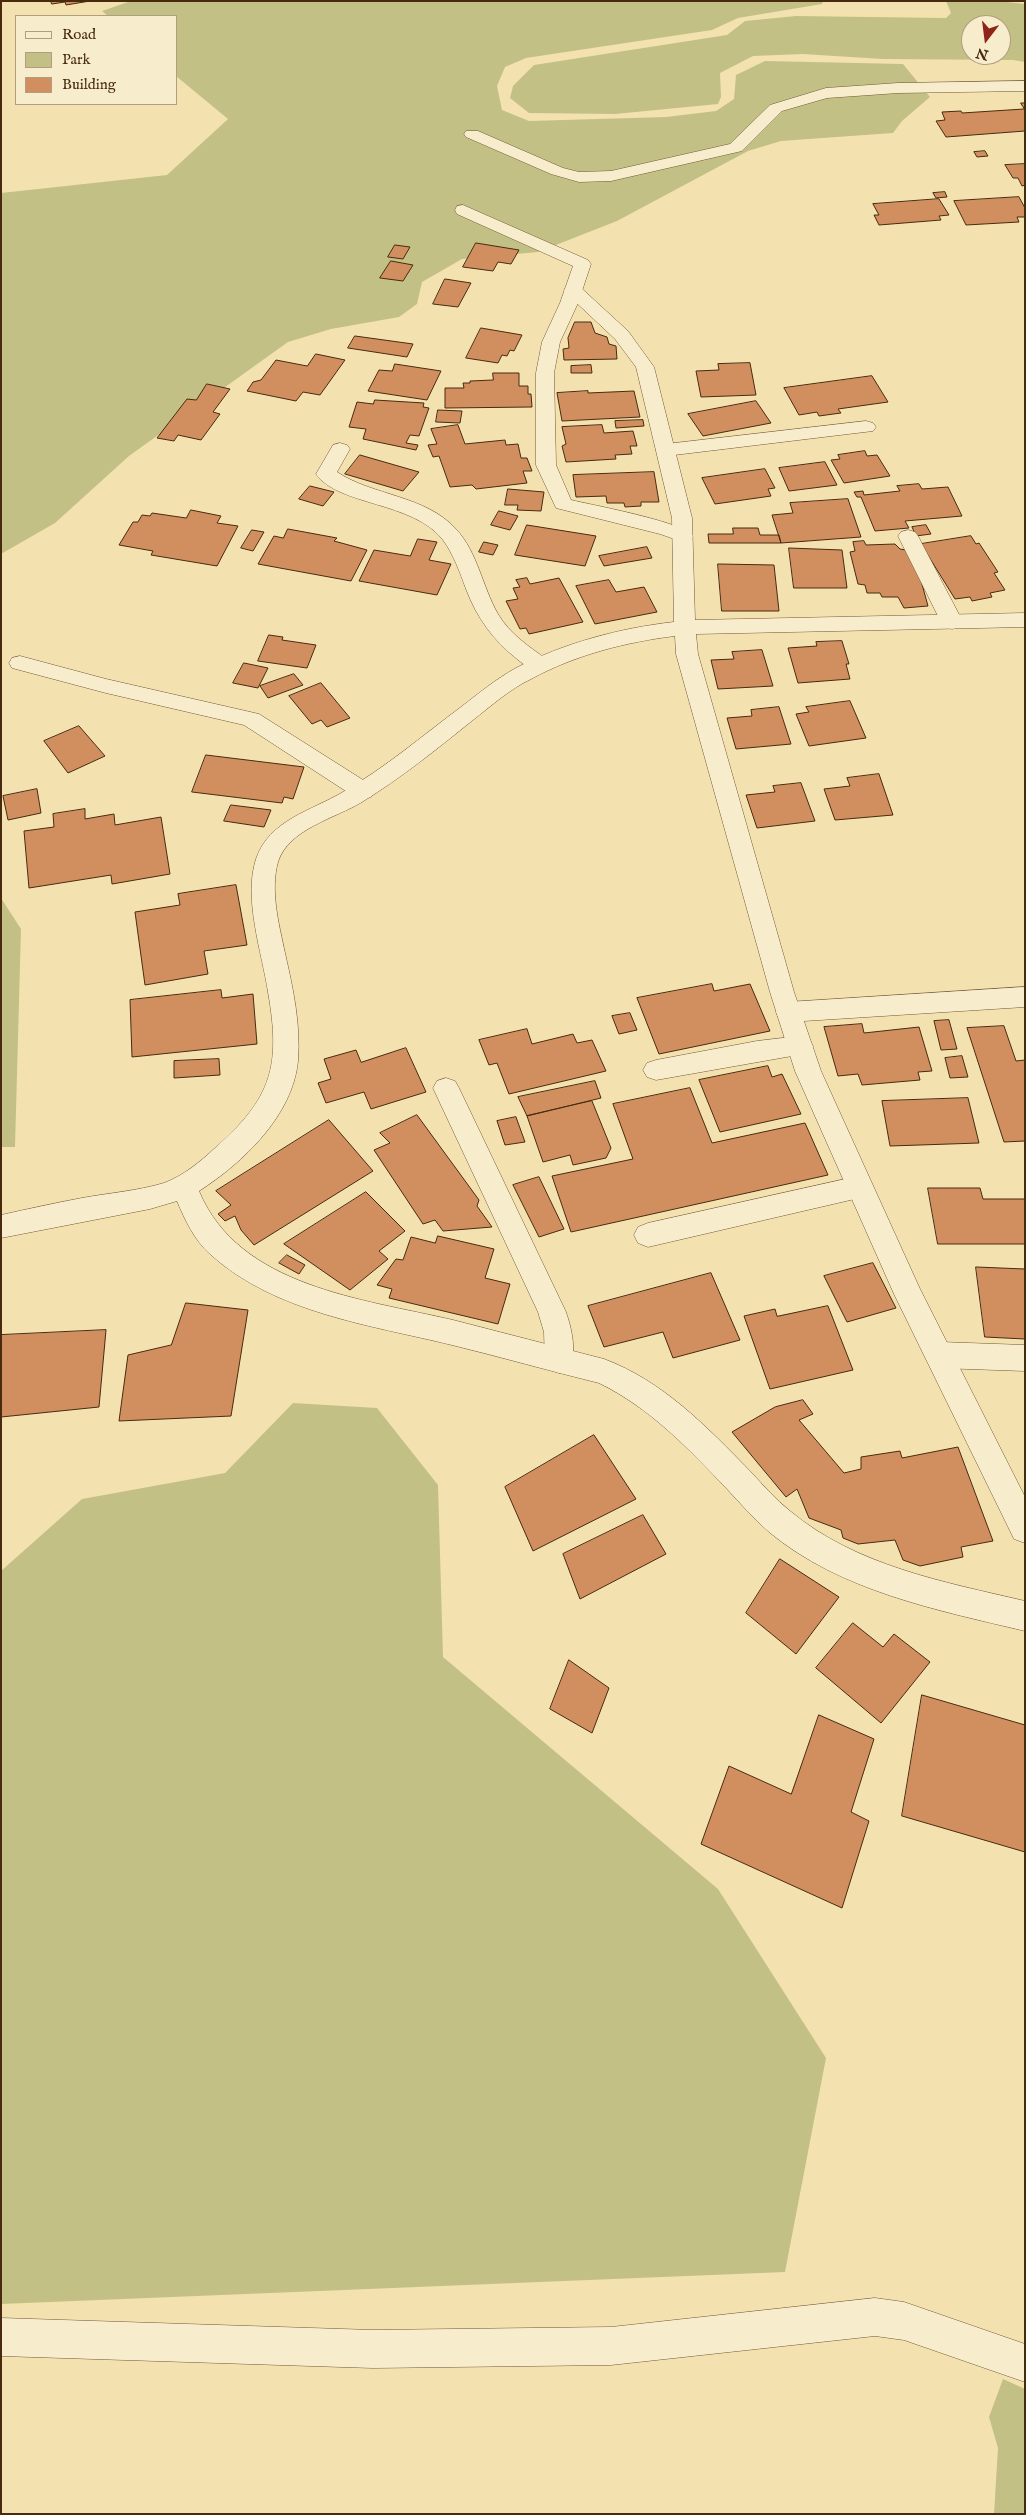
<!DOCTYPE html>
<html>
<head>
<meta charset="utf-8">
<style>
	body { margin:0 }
	#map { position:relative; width:1026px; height:2515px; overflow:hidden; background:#f3e2b0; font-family:"IM FELL English",serif }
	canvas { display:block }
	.frame { position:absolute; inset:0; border:2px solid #482a0f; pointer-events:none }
	.legend { position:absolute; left:15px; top:15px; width:162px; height:90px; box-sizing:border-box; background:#f7eccc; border:1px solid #b19e80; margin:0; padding:6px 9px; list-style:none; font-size:15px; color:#482a0f }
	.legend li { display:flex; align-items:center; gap:10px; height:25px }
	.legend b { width:25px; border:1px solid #b19e80 }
	.north { position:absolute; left:961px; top:15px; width:50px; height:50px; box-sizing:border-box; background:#f7eccc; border:1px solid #b19e80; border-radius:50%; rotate:195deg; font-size:14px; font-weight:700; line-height:20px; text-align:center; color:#482a0f }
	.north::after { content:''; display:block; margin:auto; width:18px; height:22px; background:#8f2418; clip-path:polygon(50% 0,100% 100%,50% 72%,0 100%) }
</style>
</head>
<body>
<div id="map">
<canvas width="1026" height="2515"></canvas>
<div class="frame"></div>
<ul class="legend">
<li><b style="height:6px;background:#f7eccc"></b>Road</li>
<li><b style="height:14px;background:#c3c086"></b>Park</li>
<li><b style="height:14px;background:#d18f60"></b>Building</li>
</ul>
<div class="north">N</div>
</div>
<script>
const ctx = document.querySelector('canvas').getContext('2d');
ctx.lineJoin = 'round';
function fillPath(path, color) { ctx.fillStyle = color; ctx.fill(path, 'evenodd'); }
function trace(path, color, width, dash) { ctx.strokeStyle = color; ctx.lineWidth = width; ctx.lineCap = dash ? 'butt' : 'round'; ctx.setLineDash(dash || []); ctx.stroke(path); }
fillPath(new Path2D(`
	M131,1H823L822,4L738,18L712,30L526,58L505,67L497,86L502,110L529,121L666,117L716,111L734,99L736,75L765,61L903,64L930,97L902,121L893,133L781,141L748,151L617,221L538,252L462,259L422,282L417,304L399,317L331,329L288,342L129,456L55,523L1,554V193L167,175L228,119L176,76V16H108L102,11Z
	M946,1H998L1025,4V62L1013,60L882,59L803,54L753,56L720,73L721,97L718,104L615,114L529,113L510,98L513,86L534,65L727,35L745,21L796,16L946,18L951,13ZM971,25H1001V55H971Z
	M1,898L21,929L15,1147H1Z
	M293,1403L377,1408L438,1485L443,1657L718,1889L826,2058L785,2272L1,2304V1571L82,1499L225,1473Z
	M1003,2379L1025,2389V2514H994L998,2448L989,2417Z`), '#c3c086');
const building = new Path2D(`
	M51,1H90L66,5L65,2L52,4Z
	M1021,103H1025V131L946,137L936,121L945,120L942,112L961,111L962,113L1024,109Z
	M985,151L988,156L977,157L974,152Z
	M1025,164V185L1022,186L1018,178H1013L1005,165Z
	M945,192L947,197L936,198L933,193Z
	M1019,197L1025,208V217H1017L1019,222L966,225L954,201Z
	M939,199L949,215L939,216L941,220L879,225L874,215H879L873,204Z
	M476,243L519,250L511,264L498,262L493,271L463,267Z
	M395,245L410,247L403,259L388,257Z
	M391,261L413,265L403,281L380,278Z
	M445,279L471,283L458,307L433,304Z
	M575,322H591L595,333L607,337L609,344L616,346L617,359L564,360L563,349L569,348L568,338Z
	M481,328L522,335L514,351L510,350L507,356L502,355L498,363L466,358Z
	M355,336L413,344L407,357L348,348Z
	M316,354L345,360L320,395L303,392L296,401L247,391L253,382L261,380L276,360L307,366Z
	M750,363L756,395L701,397L696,371L719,370L718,364Z
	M395,364L441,371L427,400L368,391L379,370L392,371Z
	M591,365L592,373H571V366Z
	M493,373H519V386H528V394H531L532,407L445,408V388H464L463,383H470V381L493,380Z
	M872,376L888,402L838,409L841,413L819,416L817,412L799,415L784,388Z
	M207,384L230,389L213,412L220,414L201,440L178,435L174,441L157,438L187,399L196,400Z
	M588,391V393L634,391L640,417L562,421L557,393Z
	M375,400L424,403L423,407L429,408L419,436L410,435L406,443L418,445L416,450L363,439L366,429L349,427L357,402L373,404Z
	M756,401L771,423L703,436L688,414Z
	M438,410L462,411L460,423L436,422Z
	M643,420L644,426L616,428L615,421Z
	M458,425L465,444L505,440L506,445L518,444L521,458H527L532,471H523L527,483L476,489L472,485L450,487L439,456L433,457L428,445L437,444L431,429Z
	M602,425L604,433L633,431L637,446H630L632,454L615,455L616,459L566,462L562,446L566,444L562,427Z
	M865,451L867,456L877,455L890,476L844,483L831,460L840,459L838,455Z
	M360,455L419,472L403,491L345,474Z
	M825,462L837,485L789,491L779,468Z
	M765,469L775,488L768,489L771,496L715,504L702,478Z
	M654,472L659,502H641V506L625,507L624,503H607L606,496L576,497L573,475Z
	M919,484L922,489L948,487L962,516L905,521L909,528L875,531L861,497H857L854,492L863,491L864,495L900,491L897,486Z
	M310,486L334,492L323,506L299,499Z
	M508,489L544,492L541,511L517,510L518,505H505Z
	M848,499L861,537L781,543L772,515L793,513L790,503Z
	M191,510L221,516L217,523L238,526L217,566L151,555L153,551L119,545L133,522H138L142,515L150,516L152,513L186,518Z
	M499,511L518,516L510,530L491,525Z
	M527,525L596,536L585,566L515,555Z
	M926,525L931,534L916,536L912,527Z
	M733,528H758L760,535H779L781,543H709L708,534H733Z
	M288,529L337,538L334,541L367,550L351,581L258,564L274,536L283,538Z
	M252,530L264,532L253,551L241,548Z
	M971,536L976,544L979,543L998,572L994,573L1005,590L990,593L992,597L972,601L970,597L955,599L921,544Z
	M418,539L437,542L429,560L451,564L437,595L359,581L374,550L410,556Z
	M864,541L866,545L895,544L900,549L906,550L917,566L928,606L904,608L898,597H882L880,593H867L865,585L858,584L850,552L855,551L853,542Z
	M484,542L498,545L493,555L479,552Z
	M647,547L652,558L604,566L599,556Z
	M789,548L842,550L847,588H794Z
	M718,564L774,565L779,611H722Z
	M527,578L530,584L559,578L583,622L529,634L526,628L520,629L506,601L518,599L513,588L520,587L516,580Z
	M609,580L616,592L644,587L657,612L595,624L576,586Z
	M269,635L283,637L282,640L316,645L307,668L258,661Z
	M842,641L849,664H846L850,679L798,683L788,648L817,646L816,642Z
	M762,650L773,686L718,689L711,660L734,659L732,652Z
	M244,663L268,668L258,688L233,683Z
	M294,674L303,685L268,698L260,686Z
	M321,683L350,718L327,727L321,720L312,724L289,696Z
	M850,701L866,738L809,746L796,714L809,712L806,707Z
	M779,707L791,744L736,749L727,718L752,716L751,710Z
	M79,726L105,756L68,773L44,741Z
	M206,755L304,767L293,799L284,797L282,803L192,792Z
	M879,774L893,815L835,820L824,789L850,786L847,778Z
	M801,783L815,821L757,828L746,795L775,792L773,786Z
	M37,789L41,813L8,820L3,796Z
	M231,805L271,810L264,827L224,821Z
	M85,809V819L114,814L115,825L161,817L170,874L112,884L111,875L29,888L24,831L54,827L53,814Z
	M236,885L247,945L204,951L208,974L145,985L135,912L180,905L178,894Z
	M712,984L714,991L750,984L770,1031L659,1054L637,998Z
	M221,990L222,998L253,994L257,1044L132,1057L130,1000Z
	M630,1013L637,1030L619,1034L612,1016Z
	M949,1020L957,1049L941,1050L934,1021Z
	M862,1024L864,1033L919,1027L932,1071L918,1072L920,1080L862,1085L858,1074L838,1076L824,1027Z
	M1004,1026L1016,1061L1025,1060V1141L1004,1142L967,1028Z
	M527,1029L532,1044L573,1034L577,1043L592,1040L606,1071L509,1094L497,1063L489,1065L479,1040Z
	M406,1048L426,1092L371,1109L364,1092L326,1103L318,1083L331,1079L324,1059L356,1050L361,1062Z
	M962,1056L968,1077L950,1078L945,1058Z
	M219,1059L220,1075L174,1078V1061Z
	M768,1066L772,1077L782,1074L801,1114L720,1132L699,1080Z
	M595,1081L601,1098L527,1116L518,1097Z
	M690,1088L712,1143L805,1123L828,1175L571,1232L552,1176L633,1159L613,1104Z
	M968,1098L979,1143L890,1146L882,1101Z
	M592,1101L611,1148L606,1158L573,1165L570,1155L543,1162L527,1116Z
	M417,1115L479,1200L477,1206L492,1227L443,1231L435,1220L423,1224L374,1150L390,1143L380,1133Z
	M516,1117L525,1142L505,1145L497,1121Z
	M329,1120L373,1171L254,1245L241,1230L235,1216L225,1221L218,1214L231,1205L216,1191Z
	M539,1177L564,1229L539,1237L513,1185Z
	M928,1188H980L983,1199H1025V1244H938Z
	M366,1192L405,1231L379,1251L388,1259L350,1290L284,1244Z
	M438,1236L494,1249L485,1278L510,1284L498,1324L389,1298L392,1289L377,1285L396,1259L403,1260L411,1237L435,1243Z
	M287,1255L305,1265L299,1274L279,1263Z
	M873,1263L896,1308L847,1322L824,1276Z
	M976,1267L1025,1269V1339L985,1337Z
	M711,1273L740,1340L673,1358L663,1332L604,1347L588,1306Z
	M186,1303L248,1310L231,1416L119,1421L128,1355L171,1345Z
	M828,1306L853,1370L770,1389L744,1316L775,1309L777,1316Z
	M106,1330L99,1407L1,1417V1335Z
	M803,1400L813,1414L799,1420L844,1473L861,1469V1457L900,1451L902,1458L958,1447L993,1541L961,1547L963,1557L920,1566L903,1560L895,1540L858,1544L843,1538L841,1530L809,1518L797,1489L786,1497L732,1432L775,1407Z
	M594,1435L636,1499L533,1551L505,1487Z
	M643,1515L666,1554L580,1599L563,1554Z
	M780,1559L839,1597L796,1654L746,1613Z
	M853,1623L883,1647L894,1634L930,1662L881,1723L816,1668Z
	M569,1660L609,1688L592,1733L550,1709Z
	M922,1695L1025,1725V1852L902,1816Z
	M819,1715L874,1739L851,1812L869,1821L842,1908L701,1844L729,1766L791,1794Z`);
fillPath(building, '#d18f60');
trace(building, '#482a0f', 1);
const lane = new Path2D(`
	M463,205L588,260L591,264L578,303L560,342L554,373L556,465L571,500C592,505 684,522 693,536L690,540L683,542L660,534L556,508L536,465V373L542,342L560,303L573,266L457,214L455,210L457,206Z
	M866,421L873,423L876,427L873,431L666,456L659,454L656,450L659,446L666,444Z
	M340,443L347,445L350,449L337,472C373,496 425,495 456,529C478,553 482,586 498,614C509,633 529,647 548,660L551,665L548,670C535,674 527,667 517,659C493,640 477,618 466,589C460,573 454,555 443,540C413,501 338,506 316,474L333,445Z
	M908,530L915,532L918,536L963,622L959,627L952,629L945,627L941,622L898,536L901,532Z
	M20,656L106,679L259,714L371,785L374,791L371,797L363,799L355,797L244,725L106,693L12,668L9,663L12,658Z
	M1025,987V1007L788,1022L779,1019L776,1012L779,1005L788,1002Z
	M800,1036L809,1039L813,1046L809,1053L656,1080L647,1077L643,1070L647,1063L656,1060L757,1041Z
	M446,1078L455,1081L459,1088L566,1312C572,1330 577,1351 569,1369L559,1373L549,1369L545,1360L544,1332L538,1312L433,1088L437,1081Z
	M859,1176L868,1179L872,1187L868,1195L859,1198L648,1247L638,1243L634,1235L638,1227L648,1223Z
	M940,1342L1025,1345V1371L940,1368L930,1364L926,1355L930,1346Z`);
const street = new Path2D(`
	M1025,81V91L898,93L827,98L782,111L742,151L611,181L579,182L551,174L466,137L464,134L466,131H478L563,168L579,172L611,171L730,144L770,105L826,88L898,83Z
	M573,285L579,286L628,331L654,367L692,518L695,620L1025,613V627L696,634L698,654L794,992L821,1071L920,1289L1025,1497V1543L1014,1539L894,1294L795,1071L770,992L676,654L675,636C626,642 575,655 531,679C510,689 491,706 473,720C437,749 401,778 362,802C336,818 288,829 278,862C270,891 279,924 285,953C293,988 301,1025 298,1061C293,1115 243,1163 199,1191C239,1287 363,1299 453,1320C503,1333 554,1346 604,1359C663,1381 707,1427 750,1471C763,1485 775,1499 790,1511C856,1566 944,1582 1025,1601V1631C937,1610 840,1591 769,1532C754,1519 740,1503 727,1489C688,1448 650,1408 599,1383C550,1371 501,1357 452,1345C370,1325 276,1313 211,1255C194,1240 185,1220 177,1201L150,1209L1,1238V1215C28,1209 55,1203 82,1198C109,1193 137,1191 164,1183C183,1176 200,1162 215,1148C272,1098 281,1066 268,992C262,953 243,898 256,859C269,820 311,811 343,792C385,768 422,736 461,707C478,694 496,679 516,668C564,643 620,628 674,622L672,518L636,367L615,339L567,294L564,290L567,286Z
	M875,2298L904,2302L1025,2344V2382L904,2340L875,2336L611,2365L373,2368L1,2356V2318L373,2330L611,2327Z`);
trace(lane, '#735837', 1);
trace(street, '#735837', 1);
fillPath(lane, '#f7eccc');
fillPath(street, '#f7eccc');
</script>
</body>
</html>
